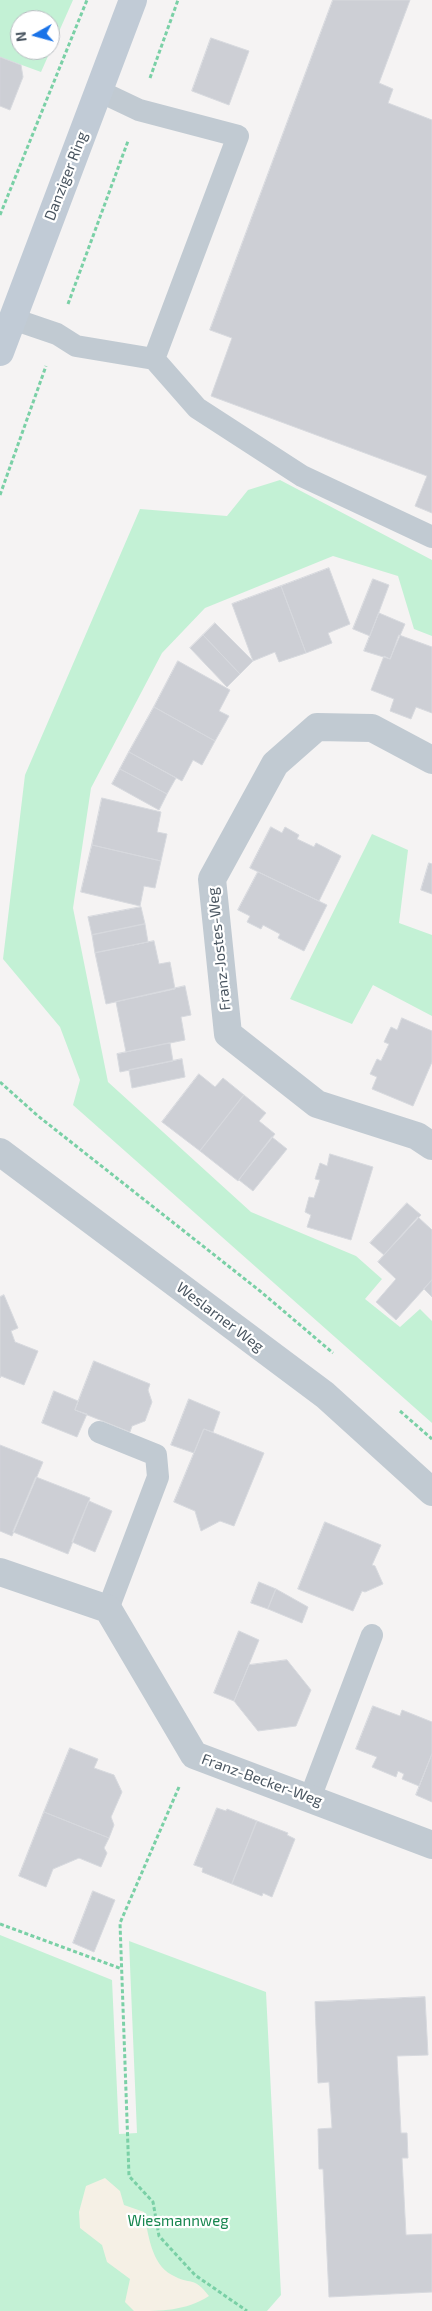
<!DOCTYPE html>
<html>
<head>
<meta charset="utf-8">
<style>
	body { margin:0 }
	#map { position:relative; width:432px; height:2311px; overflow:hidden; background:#f5f3f3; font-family:"Exo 2",sans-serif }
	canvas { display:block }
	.north { position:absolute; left:10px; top:10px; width:50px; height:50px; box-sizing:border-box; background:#fff; border:1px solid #b7bbc0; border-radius:50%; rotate:263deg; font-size:14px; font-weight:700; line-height:20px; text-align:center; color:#4a5661 }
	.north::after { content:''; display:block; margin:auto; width:18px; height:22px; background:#1a73e8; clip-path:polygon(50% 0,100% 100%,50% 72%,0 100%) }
</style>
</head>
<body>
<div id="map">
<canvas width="432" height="2311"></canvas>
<div class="north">N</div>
</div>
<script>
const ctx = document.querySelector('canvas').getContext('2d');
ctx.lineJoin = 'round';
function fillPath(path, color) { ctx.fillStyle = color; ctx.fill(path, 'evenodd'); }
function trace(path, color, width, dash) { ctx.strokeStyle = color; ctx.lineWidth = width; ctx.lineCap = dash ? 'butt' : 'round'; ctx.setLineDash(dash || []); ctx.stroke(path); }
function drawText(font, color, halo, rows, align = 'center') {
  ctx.font = font + ' "Exo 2",sans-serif'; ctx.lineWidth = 4.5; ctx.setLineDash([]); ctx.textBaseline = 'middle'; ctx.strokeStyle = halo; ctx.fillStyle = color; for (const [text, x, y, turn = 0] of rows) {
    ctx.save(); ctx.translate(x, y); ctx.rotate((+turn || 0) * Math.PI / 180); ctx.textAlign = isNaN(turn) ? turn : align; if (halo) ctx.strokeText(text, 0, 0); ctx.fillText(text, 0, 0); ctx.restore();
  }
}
fillPath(new Path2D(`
	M0,0H73L41,72L0,57ZM20,20H50V50H20Z
	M280,480L432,560V636L414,629L398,576L333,556L205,608L162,653L91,788L73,908L108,1082L251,1212L356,1256L382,1279L365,1299L400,1327L420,1309L432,1321V1423L73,1105L80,1080L60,1027L3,959L25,775L140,509L227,516L248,490Z
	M372,834L408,850L399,923L432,935V1016L373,985L352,1024L290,999Z
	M0,1935L112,1980L119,2134L137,2133L129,1941L266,1992L281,2295L267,2311H0Z`), '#c3f1d5');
fillPath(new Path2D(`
	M105,2178L120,2191L124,2205L144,2212C148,2233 151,2264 172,2275C191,2286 193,2275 209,2296C185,2311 162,2311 134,2311L125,2302L130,2279L107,2262L102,2245L80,2228L79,2212L86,2186Z`), '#f5f0e5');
const building = new Path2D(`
	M333,0H410L379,83L393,89L388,103L432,120V513L415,506L427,476L211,396L232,338L210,330Z
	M211,38L249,51L229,105L192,91Z
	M0,57L21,65L23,77L10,110L0,106Z
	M329,568L350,624L328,633L332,643L306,653L281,586Z
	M373,579L389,585L370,636L353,629Z
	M281,586L306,653L279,662L275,652L253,661L232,604Z
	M379,613L405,624L390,659L364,651Z
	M215,623L253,661L240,674L203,635Z
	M203,635L240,674L227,687L190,648Z
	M399,635L432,647V713L416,707L411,719L390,711L394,699L371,690L384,656L390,659Z
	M178,661L230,690L219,711L229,716L215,741L154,707Z
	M154,707L215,741L202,765L193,760L182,781L129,752Z
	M129,752L176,778L167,794L120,769Z
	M120,769L167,794L159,810L112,784Z
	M102,798L161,812L157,832L167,834L161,861L92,845Z
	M271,827L282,833L285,827L299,835L297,839L314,847L316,843L341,856L319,901L250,868Z
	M92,845L161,861L155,888L144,886L140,906L81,892Z
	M429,863L432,864V894L421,890Z
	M258,872L327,905L304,951L278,938L280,934L263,925L261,929L247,922L250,916L238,910Z
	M141,907L145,924L92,935L88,917Z
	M145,924L148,942L95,953L92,935Z
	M154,941L159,964L170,962L175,989L106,1004L95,953Z
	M185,986L191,1015L181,1017L185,1040L126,1052L116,1002Z
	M402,1018L432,1031V1062L413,1106L372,1089L377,1077L370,1074L377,1059L381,1061L389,1044L384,1042L391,1027L397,1030Z
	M170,1043L173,1061L120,1072L117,1054Z
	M182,1059L185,1077L132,1088L129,1070Z
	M199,1074L215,1087L223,1078L244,1095L200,1151L162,1122Z
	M244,1095L266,1113L259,1121L275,1134L238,1181L200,1151Z
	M272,1137L287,1149L253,1191L239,1180Z
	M330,1154L373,1167L351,1240L307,1227L311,1215L305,1212L309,1197L314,1198L320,1180L315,1179L320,1163L327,1166Z
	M407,1203L421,1215L384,1255L370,1243Z
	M418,1217L432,1230V1280L396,1320L376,1302L396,1279L378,1262Z
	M432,1280V1297L424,1289Z
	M4,1295L18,1328L11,1331L15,1342L38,1351L24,1385L1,1376L0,1378V1297Z
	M94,1361L150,1384L148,1390L152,1402L145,1421L132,1426L130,1432L75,1410Z
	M54,1391L78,1401L75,1410L87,1414L77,1437L42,1423Z
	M189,1399L220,1412L213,1432L204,1429L194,1453L171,1445Z
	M204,1429L264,1453L234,1526L220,1521L201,1531L195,1511L174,1502Z
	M0,1445L43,1462L12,1536L0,1531Z
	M36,1477L90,1498L68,1554L13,1532Z
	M89,1501L112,1511L95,1552L72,1542Z
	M325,1522L381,1545L372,1565L375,1566L383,1584L365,1592L362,1591L353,1611L298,1589Z
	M259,1582L276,1589L268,1609L251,1603Z
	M276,1589L308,1607L302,1623L268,1609Z
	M239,1631L259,1640L234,1701L214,1693Z
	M287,1660L311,1690L296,1726L258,1731L234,1701L249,1665Z
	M373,1706L400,1716L402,1710L432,1722V1754L419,1786L402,1779L404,1774L398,1771L396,1777L372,1767L377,1757L356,1749Z
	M70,1748L98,1759L94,1768L114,1775L122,1792L111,1817L114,1825L109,1838L44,1812Z
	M432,1754V1802L416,1795Z
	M217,1808L226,1811L227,1809L257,1821L232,1884L202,1872L203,1868L194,1865Z
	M44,1812L109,1838L104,1848L107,1853L101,1867L79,1858L53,1869L46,1887L19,1876Z
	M257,1821L288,1833L287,1835L295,1839L272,1897L263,1893L262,1896L232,1884Z
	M93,1891L115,1900L94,1952L73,1943Z
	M425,1997L428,2055L397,2056L401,2133H407L408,2158H402L406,2235L432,2234V2292L329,2297L323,2169H319L318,2129L332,2128L329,2082L318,2083L315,2002Z`);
fillPath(building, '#cdcfd5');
trace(building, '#d7d9de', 1);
trace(new Path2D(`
	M150,78L178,0
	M0,215L87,0
	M68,304L128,141
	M0,495L46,366
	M0,1082L38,1116L260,1291L333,1353
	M400,1411L432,1439
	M179,1787L120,1923L129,2176L153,2202L159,2236L195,2275L247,2311
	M0,1924L122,1969`), '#7ad0a6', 3, [4, 2.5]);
trace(new Path2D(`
	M13,319L57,334L76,346L154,359L238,136L139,110L99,91
	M154,359L197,408L302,476L432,537
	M99,1432L156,1455L158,1477L108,1609
	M310,1798L372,1635`), '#c1cad2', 22);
trace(new Path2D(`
	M432,760L372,728L317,727L275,764L212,879L228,1034L317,1104L417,1136L432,1146
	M0,1572L108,1609L194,1755L432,1845`), '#c1cad2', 28);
trace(new Path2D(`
	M0,1152L325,1395L432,1492`), '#c1cad2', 28);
trace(new Path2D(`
	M0,352L133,0`), '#c1cbd6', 28);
drawText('15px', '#4a5661', '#fff', [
	["Danziger Ring",66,176,-69],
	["Franz-Jostes-Weg",219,949,-96],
	["Weslarner Weg",220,1317,37],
	["Franz-Becker-Weg",262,1780,20]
]);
drawText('15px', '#17864f', '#fff', [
	["Wiesmannweg",178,2221]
]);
</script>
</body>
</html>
